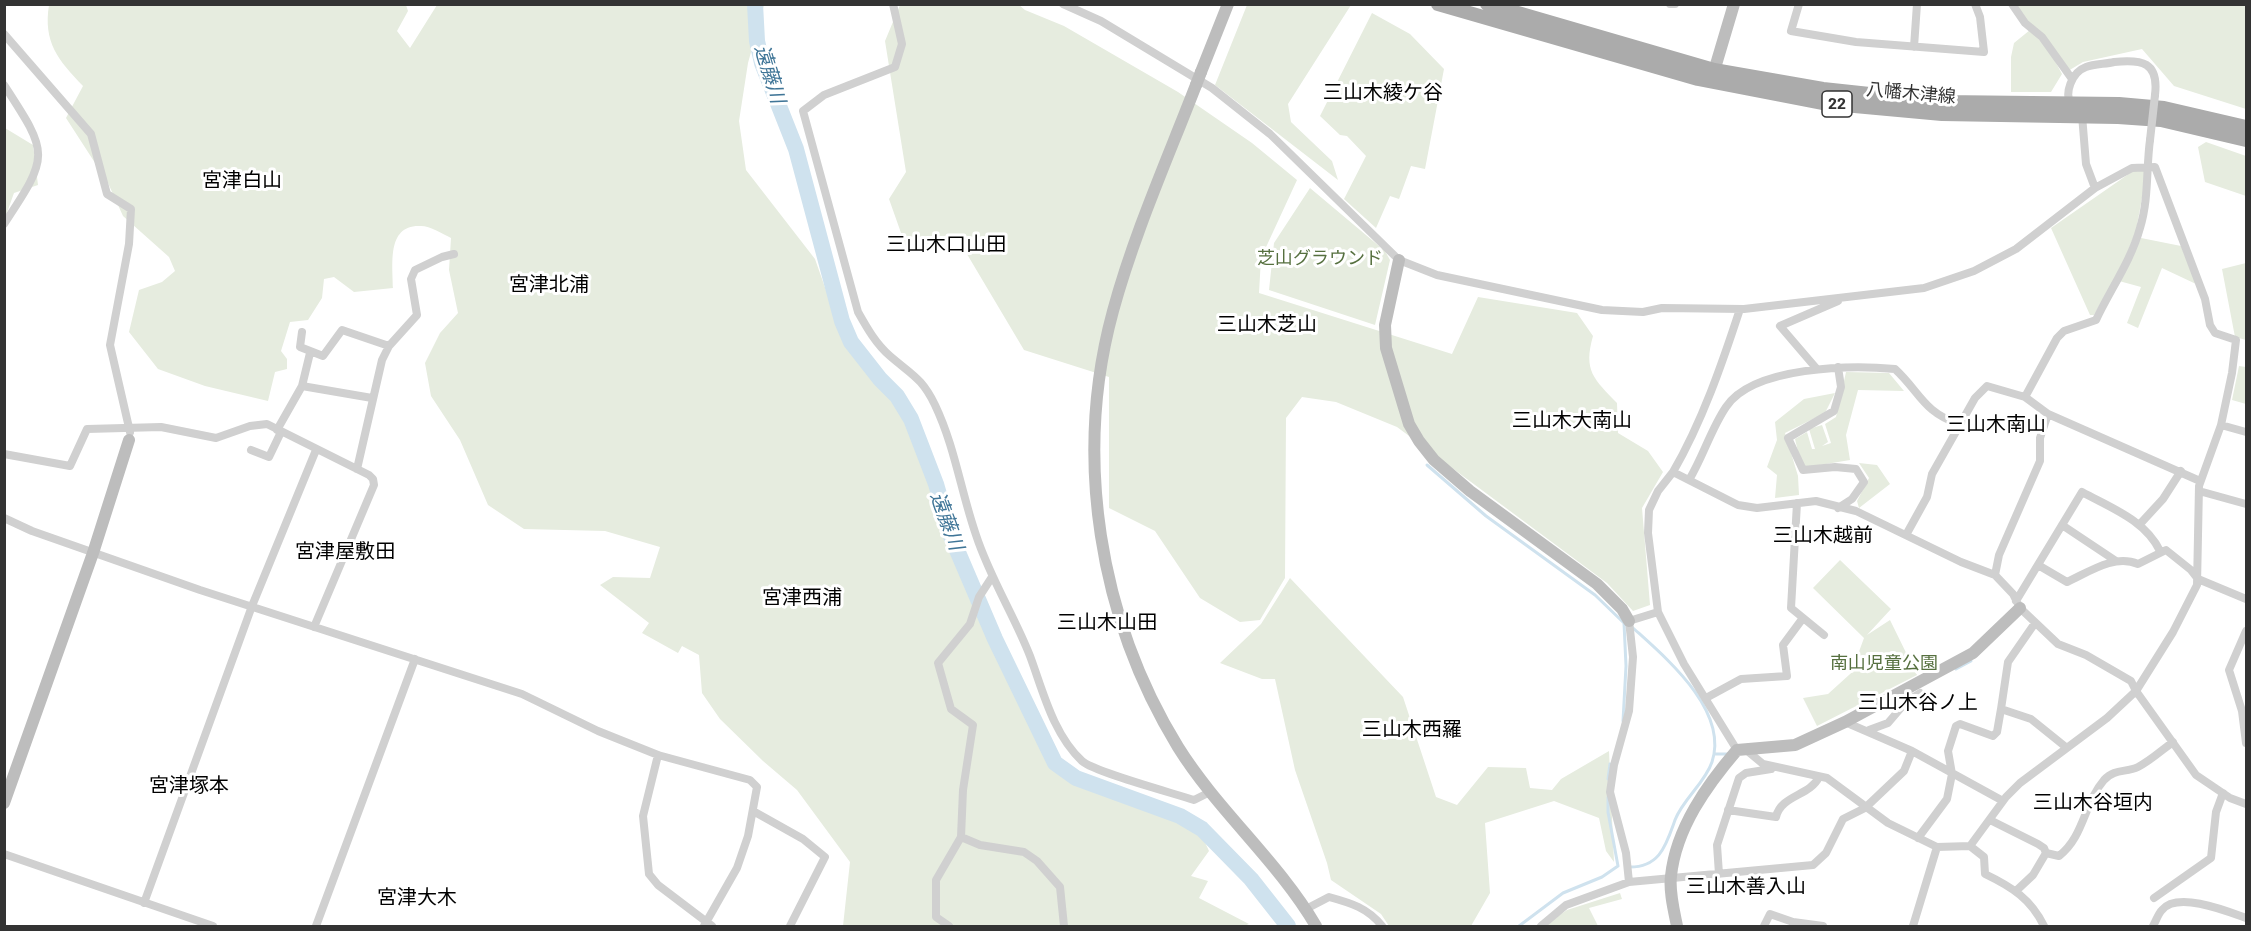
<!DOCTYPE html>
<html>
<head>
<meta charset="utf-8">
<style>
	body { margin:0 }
	#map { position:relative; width:2251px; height:931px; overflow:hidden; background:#fff; font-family:Barlow,sans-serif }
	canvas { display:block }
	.frame { position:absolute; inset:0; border:6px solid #333; pointer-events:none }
</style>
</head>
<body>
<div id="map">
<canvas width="2251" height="931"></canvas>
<div class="frame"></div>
</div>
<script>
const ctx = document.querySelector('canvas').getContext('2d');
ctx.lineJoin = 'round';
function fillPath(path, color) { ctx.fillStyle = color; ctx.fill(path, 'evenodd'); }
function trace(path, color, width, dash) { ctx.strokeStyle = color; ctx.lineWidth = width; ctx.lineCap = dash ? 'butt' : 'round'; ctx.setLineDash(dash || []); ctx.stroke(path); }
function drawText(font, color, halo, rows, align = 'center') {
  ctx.font = font + ' Barlow,"Noto Sans JP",sans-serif'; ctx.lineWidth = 6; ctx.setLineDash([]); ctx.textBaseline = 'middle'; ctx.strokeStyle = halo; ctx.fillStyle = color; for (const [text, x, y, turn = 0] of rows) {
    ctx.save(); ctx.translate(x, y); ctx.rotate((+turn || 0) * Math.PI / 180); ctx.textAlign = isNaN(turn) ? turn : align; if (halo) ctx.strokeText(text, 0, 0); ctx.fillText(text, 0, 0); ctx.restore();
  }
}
fillPath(new Path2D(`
	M49,5H406L408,11L397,31L410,48L437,5H764L748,63L739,121L746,170L815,259L846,347L893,398L907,421L927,472L952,553L990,642L1050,763L1077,782L1179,820L1202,836L1209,851L1191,876L1208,881L1199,898L1249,924L1244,926H843L850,862L797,790L763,761L720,719L702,693L699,655L682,646L678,653L642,633L649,623L600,585L613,577L650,578L660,547L605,531L524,529L488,505L460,440L431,396L425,363L440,333L458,313L449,270L451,238C443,234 430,226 421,226C386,224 393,265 393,288L354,292L334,277L324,279L322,298L308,320L290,322L281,351L287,359V369L275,372L268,401L205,386L158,369L129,332L139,290L162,282L175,271L169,257L123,216L108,183L66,118L83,86C58,60 43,42 49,5Z
	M900,5H1019L1025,10L1064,26L1178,92L1252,143L1297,180L1261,258L1259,293L1452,354L1478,297L1577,313L1593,336C1583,371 1594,379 1617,403L1618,433L1648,451L1663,472L1642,508L1650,605L1633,611L1607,583L1397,427L1336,402L1302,397L1286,418L1285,578L1260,620L1240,622L1200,598L1155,531L1109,508V377L1024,350L958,239L906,247L889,199L906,172L885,41Z
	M1247,5H1351L1288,104L1291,122L1332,161L1338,180L1215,85Z
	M2015,5H2246V109L2174,86L2142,49L2083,62L2068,71Z
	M1372,13L1410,34L1444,69L1425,169L1411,166L1399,199L1390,196L1376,228L1344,199L1366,156L1347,136L1340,135L1320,116Z
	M2030,30L2049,50L2062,74L2051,92H2011V57L2014,43Z
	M5,128L33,145L38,185L14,193L5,218Z
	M2206,142L2246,156V196L2205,182L2198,147Z
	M2147,170L2136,231L2123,263L2094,315H2090L2051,228L2133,171Z
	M1310,188L1385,251L1390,260L1375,325L1269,290L1274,243Z
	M2141,238L2181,246L2196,284L2162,268L2138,328L2127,323L2141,287L2119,281Z
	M2246,263V340L2235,337L2222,269Z
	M2239,366L2246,367V404L2232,400Z
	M1846,372L1889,373L1904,391L1858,390L1846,435L1850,460L1802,468L1795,439L1807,432L1812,449H1815L1809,429L1822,425L1828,442L1822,446L1831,443L1825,424L1836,417Z
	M1835,393L1825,413L1785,433L1798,476L1799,495L1775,498L1777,475L1767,467L1777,440L1775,422L1804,399Z
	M1859,463L1877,465L1890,484L1859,508L1857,501L1869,478Z
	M1840,560L1891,609L1867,635L1890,620L1917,675L1817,726L1803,698L1828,694L1860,665L1857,657L1864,638L1813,588Z
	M1290,578L1403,697L1436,797L1457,805L1488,767L1526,768L1530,788L1552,790L1561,779L1609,751L1614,862L1606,851L1599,818L1554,801L1485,823L1490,893L1471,926H1389L1381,914L1331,880L1327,863L1295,770L1275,679H1262L1220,663L1261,624Z
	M1620,893L1622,899L1589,908L1598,926H1543L1567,910Z`), '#e6ecdf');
trace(new Path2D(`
	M1427,465L1486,516L1595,595L1624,623L1626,666L1623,721
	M1956,669L1971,661
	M1714,754H1729
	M1608,779L1610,764
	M1608,797V812L1618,866
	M1628,867C1660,868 1666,845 1675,820C1683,799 1705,783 1712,762C1729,710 1666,658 1632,627
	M1519,926L1563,893L1602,877L1618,866`), '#cfe2ee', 3);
trace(new Path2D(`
	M755,4L757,41L762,63L796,149L842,321L851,342L880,379L897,396L911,419L936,484L951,536L995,639L1055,763L1076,778L1180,816L1202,829L1251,879L1288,926`), '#cfe2ee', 16);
trace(new Path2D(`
	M893,4L902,44L895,67L824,95L803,111L858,312C867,328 876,344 890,356C912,375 922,378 935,405C955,447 961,492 976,535C990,578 1014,615 1030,656C1043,691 1053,734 1082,761C1094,772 1173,793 1194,800L1210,792
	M1063,4L1101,21L1212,88L1270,134L1399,260L1437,275L1602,310L1643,312L1662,308L1744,309L1924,288L1974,271L2016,249L2095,188L2132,168L2155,167L2205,299L2210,325L2215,333L2236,340L2232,373L2221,425L2199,486L2197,585L2173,632L2136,691L2107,718L2020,783L2006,797L1970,846
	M1670,4H1675
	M1799,4L1791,31L1856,42L1984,52L1980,17L1975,4
	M2012,4L2025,23L2042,37L2072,79
	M4,34L91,134L107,194L131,209L129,244L110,345L130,432
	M1914,47L1917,4
	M4,85C49,154 50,155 4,224
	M2072,106C2063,94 2072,72 2086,67C2094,64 2106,64 2114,62C2142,59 2159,62 2155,95
	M2082,115L2086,164L2095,188
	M302,332L300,347L323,356L342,330L389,346
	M1838,367L1841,387L1834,411L1788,438L1803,470L1835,467L1856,469L1864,482L1852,499L1838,508
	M1816,368L1780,326L1838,301
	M302,386L372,398
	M2025,397L2057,338L2064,331L2096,320C2110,290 2131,261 2140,228C2149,199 2146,169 2150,140
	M2221,425L2246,432
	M277,430L302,386L310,353
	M251,450L269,457L281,432
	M4,454L70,466L87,429L161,427L216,438L250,426L267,424L369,475L373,479L374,485L314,627
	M357,469L382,360L389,346L417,315L411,279L415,270L442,257L454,254
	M1673,472C1702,422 1722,364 1740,309
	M1689,480C1703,457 1711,429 1726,407C1753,366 1852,365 1895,369C1920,392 1923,412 1959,424
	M2199,491L2246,504
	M1797,503L1791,608L1824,635
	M4,518L32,531L200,590L522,694L598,731L658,755L750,780L757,787L748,836L737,868L704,926
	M2140,524L2163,499L2181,471
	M2062,525L2116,561
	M1906,535L1927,497L1932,474L1975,398L1987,386L2025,397L2048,414L2200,481
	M2038,565L2067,582C2089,572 2114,554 2138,564L2166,550L2191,570L2198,579L2246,599
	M1995,575L1999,555L2040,461V438L2048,414
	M2016,601L2082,492C2111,508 2145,520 2160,551
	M2035,623L2008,662L2001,709L2031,719L2067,748
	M2246,631L2229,670L2242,711L2246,743
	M1706,698L1741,679L1787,676L1783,645L1803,618
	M1845,722L1912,751L2003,801
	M1869,730L1888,723L1906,702L1920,693
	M1745,749L1763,764L1827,778L1888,823L1937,847L1970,846L1984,857L1985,874C2012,887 2031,899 2044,926
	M1737,750L1684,664L1658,612L1648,533L1649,510L1658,491L1673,472L1738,505L1757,508L1816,501L1856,511L1961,562L1995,575L2013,594L2020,608L2058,644L2086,655L2131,681L2136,691L2196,775L2230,798L2246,804
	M658,755L643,816L649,874L658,885L712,926
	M1728,810L1776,817C1781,795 1810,796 1819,777
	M753,811L803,839L825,857L790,926
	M1990,820L2038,844L2044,848L2046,853L2059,856C2084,837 2084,803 2104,780C2115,768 2126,773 2138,767C2150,761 2162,750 2173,742
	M961,837L980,845L1024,852L1037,861L1060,887L1064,926
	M1918,838L1947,799L1952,774L1948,751L1956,726L1960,724L1993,736L1997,732L2001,709
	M4,854L213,926
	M1719,874L1717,845L1739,778L1746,773L1771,769
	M1629,882L1626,853L1610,792L1614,765L1629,711L1633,657L1629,621L1658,612
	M2017,890L2033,875L2046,853
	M2154,898L2211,858L2216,812L2223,793
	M144,903L252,606L316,450
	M1306,909L1329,897C1351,903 1368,908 1382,926
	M316,926L415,659
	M949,926L936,917V880L961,837L963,790L973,725L951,709L938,663L970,624L979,597L992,577
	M1541,926L1566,905L1629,882L1813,865L1826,853L1843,819L1865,808L1904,771L1912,751
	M1764,926L1770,914L1793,922L1823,926
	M1913,926L1937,847
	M2153,926C2156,921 2158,914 2162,910C2177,891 2227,911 2246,918`), '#d0d0d0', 8);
trace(new Path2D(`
	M1201,72L1228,4
	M1712,78L1734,4
	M1196,85C1167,160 1134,234 1113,311C1073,457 1099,618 1178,747C1218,811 1278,861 1316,926
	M1399,260L1385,325L1386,348L1409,424L1419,441L1434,460L1470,491L1597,584L1622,609L1629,621
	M4,803L93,553L129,440
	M1677,926C1674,911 1669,891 1671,876C1676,828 1707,785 1737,750L1795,745L1845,722L1973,653L2020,608`), '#bdbdbd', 12);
trace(new Path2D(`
	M1438,4L1698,79L1822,103L1942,114L2118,117L2161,120L2246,140
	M1487,4L1714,70L1823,89L1944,102L2119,104L2164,108L2246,127`), '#ababab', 14);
trace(new Path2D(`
	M2150,140L2155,95`), '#d0d0d0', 8);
trace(new Path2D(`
	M1196,85L1201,72`), '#bdbdbd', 12);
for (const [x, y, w] of [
	[1837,104,30]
]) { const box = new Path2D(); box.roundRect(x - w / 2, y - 13, w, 26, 4.5); ctx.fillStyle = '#fff'; ctx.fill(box); trace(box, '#333', 1.5); }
drawText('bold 16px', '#333', null, [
	["22",1837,104]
]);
drawText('18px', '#333', '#fff', [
	["八幡木津線",1911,93,5]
]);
drawText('18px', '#56703f', '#fff', [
	["芝山グラウンド",1320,258],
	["南山児童公園",1884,663]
]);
drawText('italic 20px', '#3f7597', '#fff', [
	["遠藤川",770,74,73],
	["遠藤川",947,521,70]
]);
drawText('20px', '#000', '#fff', [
	["三山木綾ケ谷",1383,92],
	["宮津白山",242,180],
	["三山木口山田",946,244],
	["宮津北浦",549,284],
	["三山木芝山",1267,324],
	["三山木大南山",1572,420],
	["三山木南山",1996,424],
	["三山木越前",1823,535],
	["宮津屋敷田",345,551],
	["宮津西浦",802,597],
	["三山木山田",1107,622],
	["三山木谷ノ上",1918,702],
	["三山木西羅",1412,729],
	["宮津塚本",189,785],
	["三山木谷垣内",2093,802],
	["三山木善入山",1746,886],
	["宮津大木",417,897]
]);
</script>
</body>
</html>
